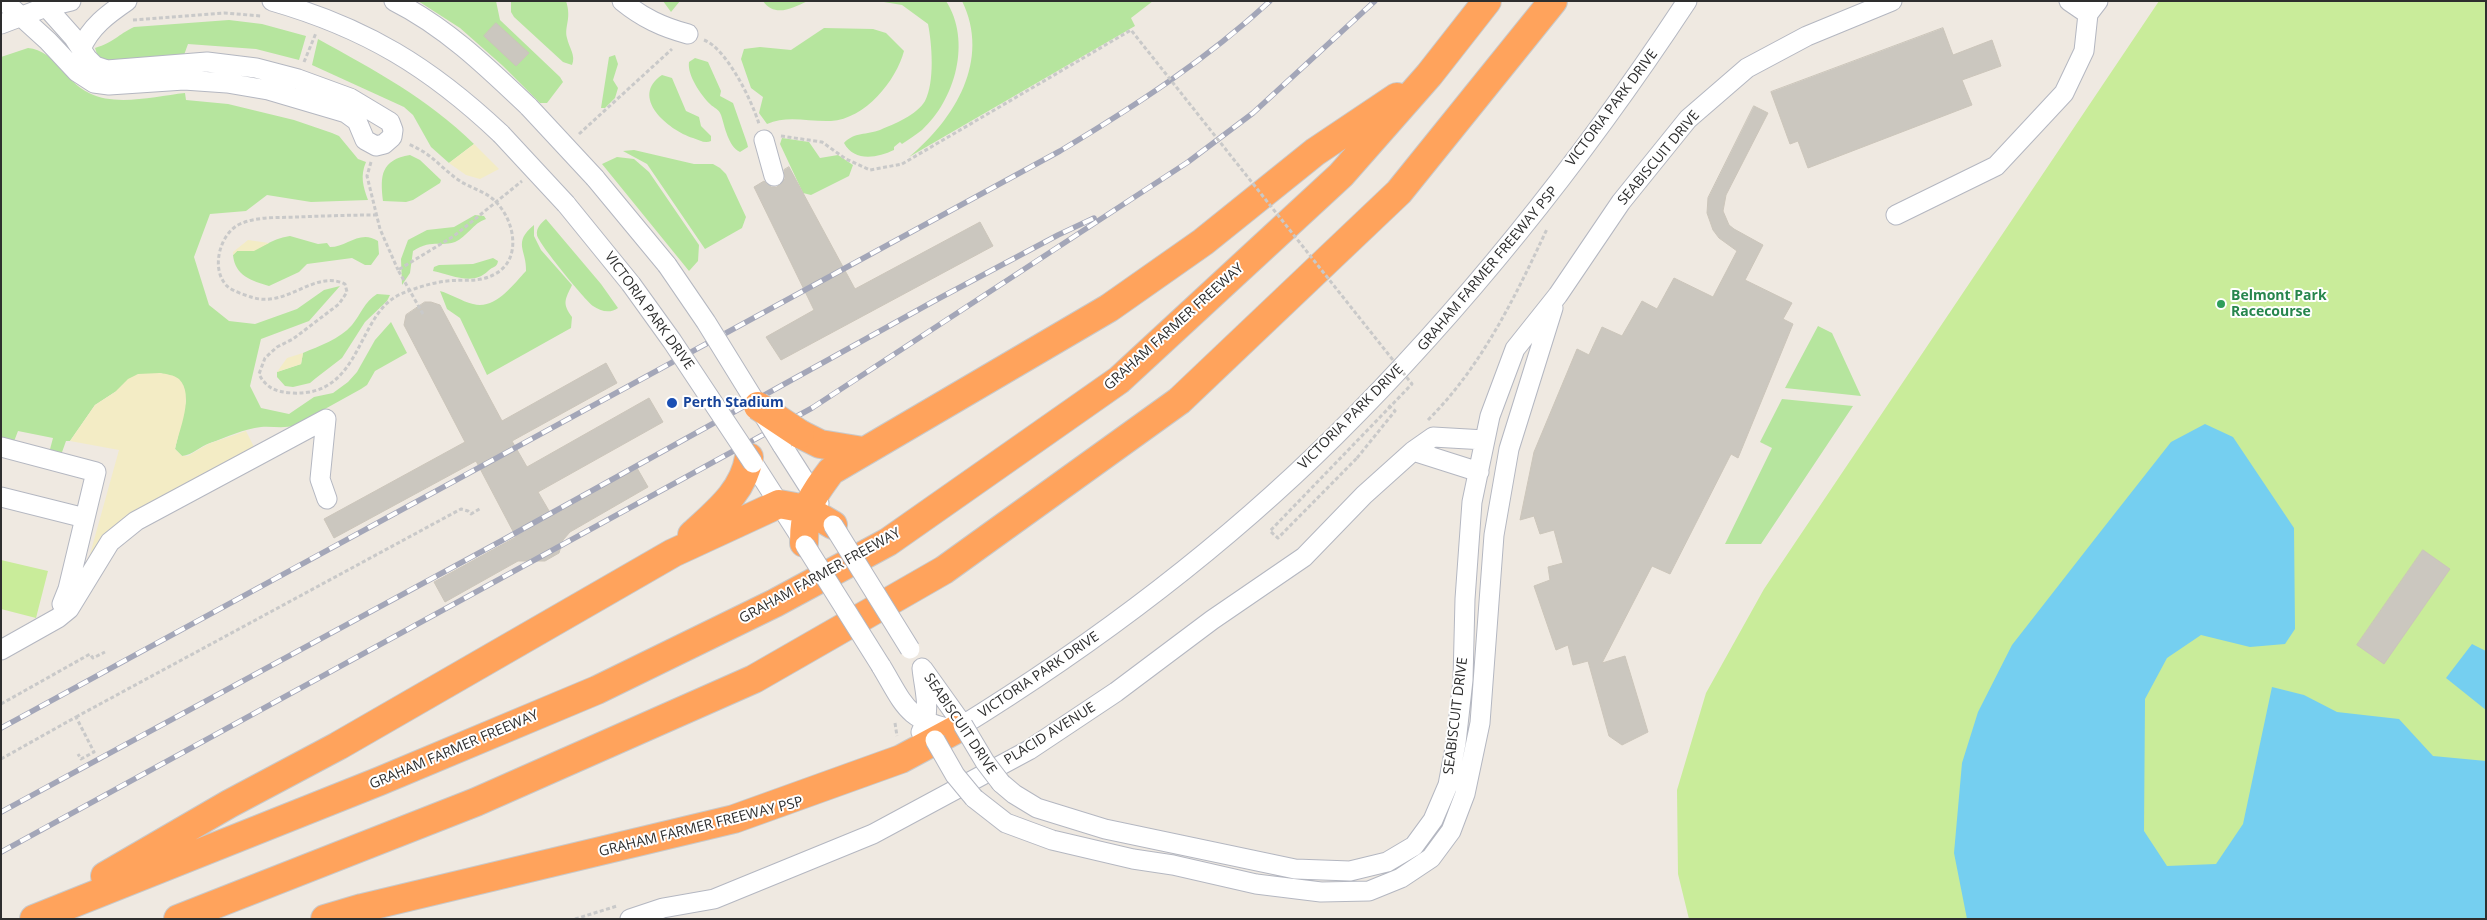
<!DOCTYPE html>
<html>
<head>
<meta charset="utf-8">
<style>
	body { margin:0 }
	#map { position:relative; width:2487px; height:920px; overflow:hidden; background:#efe9e1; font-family:"Open Sans",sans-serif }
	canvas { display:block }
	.frame { position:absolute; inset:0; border:2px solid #2e2e2e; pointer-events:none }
</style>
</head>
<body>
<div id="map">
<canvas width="2487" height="920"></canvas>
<div class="frame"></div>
</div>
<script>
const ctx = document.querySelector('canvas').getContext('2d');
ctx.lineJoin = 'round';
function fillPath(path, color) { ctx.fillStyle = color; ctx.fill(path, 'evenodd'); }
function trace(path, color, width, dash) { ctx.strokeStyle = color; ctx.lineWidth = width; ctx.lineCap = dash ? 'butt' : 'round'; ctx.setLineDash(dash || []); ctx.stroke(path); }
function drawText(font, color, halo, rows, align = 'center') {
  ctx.font = font + ' "Open Sans",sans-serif'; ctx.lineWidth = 4; ctx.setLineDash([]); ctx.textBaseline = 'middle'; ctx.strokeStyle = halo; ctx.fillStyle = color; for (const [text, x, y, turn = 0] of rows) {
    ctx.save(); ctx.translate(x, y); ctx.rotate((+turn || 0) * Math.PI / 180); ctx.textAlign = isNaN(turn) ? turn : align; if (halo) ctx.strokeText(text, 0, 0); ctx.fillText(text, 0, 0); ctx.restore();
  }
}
fillPath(new Path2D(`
	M418,1H496L500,20L560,77L563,82L547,103H540L503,66L460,28Z
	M511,1H566C572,19 564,26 567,38C569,48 576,55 572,65L563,62L514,17L511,12Z
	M663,1H680L671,12Z
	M763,1H808C792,8 775,18 763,1Z
	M878,1H946C972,41 955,100 922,130C916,135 909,139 902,144L900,142L894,147V150C877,158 854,162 844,143C854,132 867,135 880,130C894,124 917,115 925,101C935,82 932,44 928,24L902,5Z
	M962,1H1153L1131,18L1135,26L909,157C955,119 991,60 962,1Z
	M229,20L262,24L306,36L299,60L256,49L188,44L184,55L113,65L98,57L95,48C115,42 117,35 134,27Z
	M824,28L873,29L886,33L904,51C896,81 865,119 831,121C809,122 787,115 767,124L759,113L763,97L751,88L741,59L744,49L760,47L791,50Z
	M318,39C376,71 427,98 474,144L449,163L431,147L413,115L404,107L312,65Z
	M28,48C56,51 64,81 89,93C116,107 156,96 185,93L186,100L228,104L294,120L332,133L339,136L358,159L366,162C360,176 363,186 368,200L311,202L267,195L246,211L210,214L194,257L209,305L229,321L255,324L297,309L324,290L340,286L309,321L261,339L250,386L261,408L289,414L314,397L333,393L348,382L357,372L375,340L391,322L407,353L375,371L367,385L361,389L296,425C284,429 273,426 261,427C244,429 227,437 210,443C200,446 193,455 182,456L175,449L186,401L178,379L160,373L115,392L95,405L70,441H66L61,455L49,453L53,438L18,431L13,444L1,441V57Z
	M615,55L618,64L613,80L618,88L615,98L605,108H601L609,57Z
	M695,58L708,62L721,91L720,96L733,103L747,143L748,147L740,152C728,146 725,127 721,115C719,109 714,108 710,104C701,95 687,75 689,62Z
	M662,75L672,78L686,111L699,117L701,126L711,136V141C705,144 699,140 693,138C668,130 629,97 662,75Z
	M782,138L809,142L820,158L838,155L853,165L849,176L811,195L803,193L780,144Z
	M634,150L694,164H713L720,168L726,174L746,217L742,228L705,249L647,164L623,151Z
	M410,155L420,160L441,180L440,183L413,200L406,202L383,201C380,175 381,160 410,155Z
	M617,157L634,159L649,172L699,245L698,261L689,271L602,164Z
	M475,215L484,216L486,219C473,223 467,237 455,242C441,247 432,239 413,251L410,273L402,285L401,259L408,240L427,230L454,227Z
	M546,219L601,284L618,308C610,314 600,311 593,306C585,300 538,243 537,235C536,228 541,223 546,219Z
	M534,225V236L541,250L572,285C565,300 562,303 572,317L571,328L487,375L460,318L447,309L440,291C451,294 461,301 473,304C495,310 512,286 526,271C527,250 512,243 534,225Z
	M290,236L318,244L327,243L330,247C347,247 360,229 378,241L379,254L371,265H365L352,258L307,264L299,272L269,286C252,281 235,276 233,255L237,251C262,252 268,239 290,236Z
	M493,258L498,261C497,268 493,266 488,271C473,286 452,275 433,271L434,267L439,265L473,264Z
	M377,294L390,295L387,301L365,322L342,358L316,378L310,383L293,387L285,386L277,377V372L301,364L303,353C319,346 340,339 352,325C361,314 364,302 377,294Z
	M1818,326L1832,333L1861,396L1785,388Z
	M1782,399L1853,406L1761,544H1725L1772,448L1760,442Z`), '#b6e59e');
fillPath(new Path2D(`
	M474,144L499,169L480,179L466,175L449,163Z
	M248,240L269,243L254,251H237L233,255V252Z
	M303,353L301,364L277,372L287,358Z
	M160,373C166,374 174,375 179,379C195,395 179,430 175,449L182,456H188L208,444L246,431L254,447L117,524L89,558L119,450L70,441L95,405L115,392L128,379L138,374Z`), '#f3ecc5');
fillPath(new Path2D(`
	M2159,1H2486V919H1689L1678,874L1677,790L1706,693L1764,589Z
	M1,560L48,571L36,618L1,609Z`), '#c9ec9a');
fillPath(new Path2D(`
	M2205,424L2233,437L2294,528L2295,629L2285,644L2250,647L2201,635L2167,658L2145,699L2144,831L2167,866L2216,864L2243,824L2272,687L2304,695L2337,712L2399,719L2433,756L2486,761V919H1967L1954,853L1962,763L1978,712L2012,645L2101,531L2171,442Z
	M2472,644L2486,651V710L2446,678Z`), '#75cff0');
const building = new Path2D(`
	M496,23L529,53L516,66L484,36Z
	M1943,28L1953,55L1992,40L2001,66L1962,80L1972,105L1808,168L1798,141L1790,144L1771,92Z
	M1754,106L1768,113L1726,195L1723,211L1729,225L1734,229L1763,245L1745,280L1792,303L1783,319L1793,324L1738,458L1731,454L1670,574L1652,566L1602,663L1625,656L1648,732L1622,745L1609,736L1588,661L1573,665L1568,645L1556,650L1534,586L1550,580L1548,567L1563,563L1554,530L1540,534L1534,516L1520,520L1534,452L1577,349L1589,355L1602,327L1622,336L1642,301L1657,309L1674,278L1713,297L1737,251L1719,238L1713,230L1707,213L1708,198Z
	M789,167L855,289L980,222L993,246L781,360L766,337L814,310L754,187L764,181L771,187H777L785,179L784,170Z
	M425,302H431L440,305L502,421L606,363L617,383L512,441L527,467L649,398L663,422L538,492L552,516L637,468L648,487L570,532L563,540L559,553L545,561H518L445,602L434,582L516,537L476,461L334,538L324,519L465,442L404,325L406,315Z
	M2423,550L2450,569L2384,664L2357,645Z`);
fillPath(building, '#cbc7bf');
trace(building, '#cbc5ba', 1);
const minor = new Path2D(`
	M4,1L48,41L77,72L94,83L109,85L184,80L227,83L268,90L346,113L357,121L365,140L376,146L384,144L392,137L393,130L390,122L350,98L298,79L256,68L207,62L107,70L95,66L87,58L74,38L41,1
	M272,1C366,28 430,67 501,134
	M394,1C446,27 488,68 529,107
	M622,1C643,18 662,27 688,34
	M2069,1L2088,14
	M1,24L46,7L71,1
	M81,49C90,27 108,14 127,1
	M764,140L774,176
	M595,178L667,265
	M566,204L631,284
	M1896,215L1996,166L2064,93L2084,51L2088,14L2098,1
	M782,445L819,503
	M1,447L96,472L68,589L62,604
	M1413,451L1479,472
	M753,463L805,544
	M1,497L85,518
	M1,650L58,618L69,609L110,542L136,521L326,419L320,479L327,499
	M881,666C905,706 906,720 955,730C1090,647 1222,548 1335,436C1467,305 1585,156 1687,1
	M923,669L963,725
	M921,732C932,712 924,689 922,668
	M1001,783L1014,794L1037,808L1105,829L1295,869L1350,871L1387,862L1414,846L1433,820L1448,785L1456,743L1463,680L1465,599L1472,502L1490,416L1515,349L1558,295L1621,202L1688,119L1747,68L1807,36L1892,1
	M974,798L1006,823L1052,840L1133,859L1173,865L1256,884L1321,892L1369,891L1401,878L1431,858L1451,831L1465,794L1480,723L1494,535L1509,449L1553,308
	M630,919L663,908L714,899L873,834L1029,750L1116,692L1212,620L1304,557L1364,495L1413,451L1433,437L1485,440`);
const highway = new Path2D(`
	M800,434L820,444L863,451
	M692,535C717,512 744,491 749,457
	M804,543C804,507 810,499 831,471L1109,308L1203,242L1315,152L1397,97
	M105,876L229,804L338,746L673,553L779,504L806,509L833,525
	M34,919L380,781L597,690L775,603L888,542L1119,380L1341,175L1429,75L1487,1
	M178,919L476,802L754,679L944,570L1179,401L1399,192L1553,1
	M325,919L362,908L734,819L901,759L955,730`);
trace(minor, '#b4b7c1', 21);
trace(highway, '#c9c9c9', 30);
trace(new Path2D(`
	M133,20L224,13L261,16
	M704,40C727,49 752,101 759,124
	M304,62L316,33
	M579,134L672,49
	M781,136L822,142L846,159L870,170L902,164
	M371,162L367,176L380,229L398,270
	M377,215C350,215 323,216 297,217C278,218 258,216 240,224C220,233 210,269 227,286C232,291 245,295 251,297C287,309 314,269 345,284L347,292L339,304L293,339L277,347L265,358L259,374C266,388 276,392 292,393C363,397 356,313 401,294C415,288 431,283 447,281C465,279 479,283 495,274C522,260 515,221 496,202C486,191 469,188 457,179C438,165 431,153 408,144
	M423,314L398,270L454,236L522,181
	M1428,420C1482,366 1515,297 1547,229
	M1357,458L1395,411L1388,405
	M1,704L90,654L93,658L105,652
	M76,717L461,509L468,511L471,514L481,508
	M895,723L897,736
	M1,759L76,717L94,752L81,759L78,754
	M575,919L617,906`), '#c9c9c9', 3, [4, 2.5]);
trace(minor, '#fff', 19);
trace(highway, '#ffa35c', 28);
const rail = new Path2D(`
	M1,728L1060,151C1135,106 1206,60 1270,1
	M1,812L501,541L936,300L1058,235L1094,218
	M1,852L812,408L1188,162L1253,113L1375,1`);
trace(rail, '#a3a6b8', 5.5);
trace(rail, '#fff', 4, [11]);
const minorBridge = new Path2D(`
	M529,107L595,178
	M501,134L566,204
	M667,265L706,322L782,445
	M631,284L672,341L753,463
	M833,525L910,649
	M805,545L881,666
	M963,725L985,762L1001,783
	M935,740L955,775L974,798`);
const highwayBridge = new Path2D(`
	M758,406L800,434`);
trace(minorBridge, '#b4b7c1', 21, []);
trace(highwayBridge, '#c9c9c9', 30, []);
trace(new Path2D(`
	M902,164L1131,30L1412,384L1270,531L1278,538L1357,458`), '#c9c9c9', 3, [4, 2.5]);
trace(minorBridge, '#fff', 19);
trace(highwayBridge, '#ffa35c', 28);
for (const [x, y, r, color] of [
	[2221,304,5,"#2e9e5b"],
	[672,403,6,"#1a4fb4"]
]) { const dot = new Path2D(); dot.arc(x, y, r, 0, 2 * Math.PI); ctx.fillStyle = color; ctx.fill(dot); trace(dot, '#fff', 2); }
drawText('14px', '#2e2e2e', '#fff', [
	["VICTORIA PARK DRIVE",1612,108,-53],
	["SEABISCUIT DRIVE",1659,158,-50],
	["GRAHAM FARMER FREEWAY PSP",1488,269,-50],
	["VICTORIA PARK DRIVE",649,311,54],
	["GRAHAM FARMER FREEWAY",1174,327,-42],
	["VICTORIA PARK DRIVE",1351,417,-45],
	["GRAHAM FARMER FREEWAY",820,576,-29],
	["VICTORIA PARK DRIVE",1039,675,-34],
	["SEABISCUIT DRIVE",1456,716,-83],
	["SEABISCUIT DRIVE",960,724,56],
	["PLACID AVENUE",1050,734,-32],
	["GRAHAM FARMER FREEWAY",454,750,-23],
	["GRAHAM FARMER FREEWAY PSP",701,827,-14]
]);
drawText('bold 14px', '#27864d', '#fff', [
	["Belmont Park",2231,296],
	["Racecourse",2231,312]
], 'left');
drawText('bold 14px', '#164399', '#fff', [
	["Perth Stadium",683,403]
], 'left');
</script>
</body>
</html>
